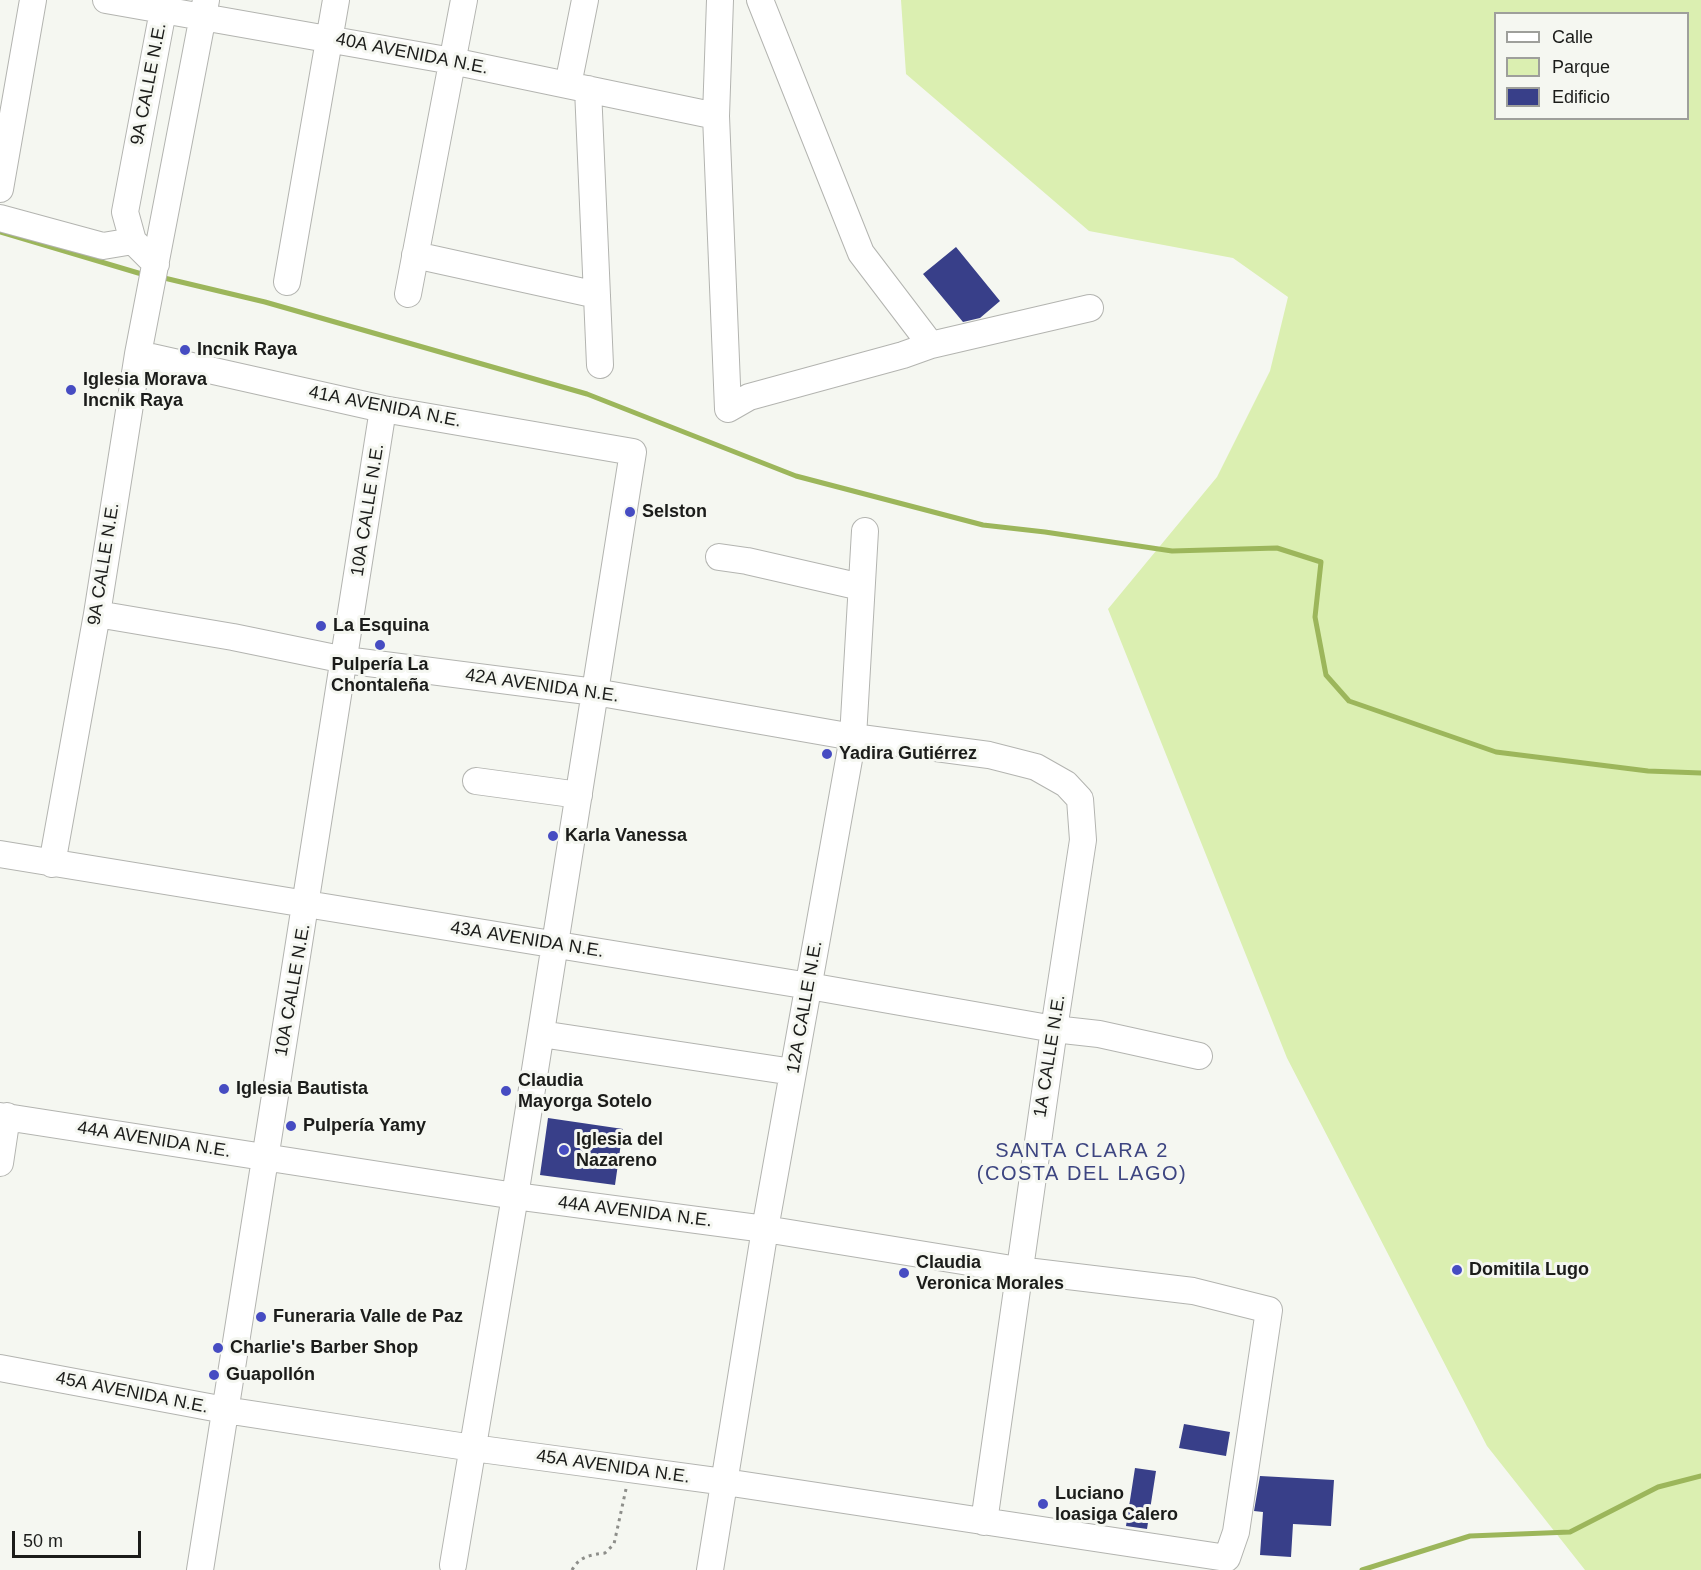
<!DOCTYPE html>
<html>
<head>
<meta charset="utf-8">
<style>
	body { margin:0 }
	#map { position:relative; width:1701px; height:1570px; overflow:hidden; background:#f5f7f1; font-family:Helvetica,sans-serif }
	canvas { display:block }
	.legend { position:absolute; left:1494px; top:12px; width:195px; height:108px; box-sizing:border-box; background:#f5f7f1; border:2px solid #9e9f9b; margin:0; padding:8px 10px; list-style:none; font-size:18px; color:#1b1c1a }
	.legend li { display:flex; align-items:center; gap:12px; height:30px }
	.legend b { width:30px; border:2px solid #9e9f9b }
	.scale { position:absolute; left:12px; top:1531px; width:129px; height:27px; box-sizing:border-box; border:3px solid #1b1c1a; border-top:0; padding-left:8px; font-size:18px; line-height:21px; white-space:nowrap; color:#1b1c1a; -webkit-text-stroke:4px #f5f7f1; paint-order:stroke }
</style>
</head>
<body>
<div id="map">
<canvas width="1701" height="1570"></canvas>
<ul class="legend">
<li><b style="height:8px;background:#fff"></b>Calle</li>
<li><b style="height:16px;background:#dbefb1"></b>Parque</li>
<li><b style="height:16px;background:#383f89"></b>Edificio</li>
</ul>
<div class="scale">50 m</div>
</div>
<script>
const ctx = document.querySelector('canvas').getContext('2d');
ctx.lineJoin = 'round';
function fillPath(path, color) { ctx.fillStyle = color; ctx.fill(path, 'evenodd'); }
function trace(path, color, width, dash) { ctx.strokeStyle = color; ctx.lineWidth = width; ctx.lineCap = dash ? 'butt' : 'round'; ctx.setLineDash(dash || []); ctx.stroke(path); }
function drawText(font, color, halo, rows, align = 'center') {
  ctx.font = font + ' Helvetica,sans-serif'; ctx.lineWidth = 6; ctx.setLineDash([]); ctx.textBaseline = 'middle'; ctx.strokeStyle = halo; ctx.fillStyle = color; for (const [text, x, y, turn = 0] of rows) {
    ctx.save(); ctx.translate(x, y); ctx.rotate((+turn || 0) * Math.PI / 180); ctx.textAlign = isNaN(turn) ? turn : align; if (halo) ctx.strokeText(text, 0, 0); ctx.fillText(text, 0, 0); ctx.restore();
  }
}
fillPath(new Path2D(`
	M901,0H1701V1570H1585L1487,1446L1287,1058L1108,609L1217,477L1270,371L1288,297L1233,258L1089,231L906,74ZM1496,14H1688V118H1496Z`), '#dbefb1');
trace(new Path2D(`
	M0,232L145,275
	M160,277L265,302L587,394L796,476L983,525L1045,532L1172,551L1277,548L1321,562L1315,617L1326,675L1349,701L1496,752L1648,771L1701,773
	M1362,1570L1470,1536L1570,1532L1658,1487L1701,1476`), '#9cb65b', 5);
fillPath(new Path2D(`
	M956,247L1000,301L980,318L963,322L923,274Z
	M548,1118L623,1129L615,1185L540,1175Z
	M1184,1424L1230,1432L1226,1456L1179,1448Z
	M1135,1468L1156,1471L1147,1529L1126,1526Z
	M1260,1476L1334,1480L1331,1526L1293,1524L1291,1557L1260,1555L1263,1512L1254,1511Z`), '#383f89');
const minor = new Path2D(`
	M106,0L452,61L716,116
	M720,0L716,116L728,409L749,397L903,355L931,345L1090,308
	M760,0L861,253L931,345
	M568,85L585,0
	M588,89L600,365
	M0,189L33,0
	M0,218L103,246L133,241
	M415,255L597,295
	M156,264L133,241L125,212L165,0
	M287,282L336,0
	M408,294L464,0
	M138,354L383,409L633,452L515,1196L453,1565
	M719,557L747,561L861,587
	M97,614L233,637L345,660L595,692L853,737L989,755L1036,767L1066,784L1080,799L1083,840L1054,1029L984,1522
	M476,781L579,795
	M0,854L809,986L1054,1029L1099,1034L1199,1056
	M52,864L97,614L138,354L206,0
	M541,1034L793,1072
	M0,1116L515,1196L765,1229L1018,1270L1193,1291L1269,1310L1236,1532L1227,1558L725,1482L473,1448L225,1410L0,1368
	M0,1163L7,1116
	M200,1570C260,1183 324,796 383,409
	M710,1570L765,1229L853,737L865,531`);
trace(minor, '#b3b4b0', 28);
trace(new Path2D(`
	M572,1570C580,1556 590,1555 605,1553L614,1544L626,1489`), '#8d8e8a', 3, [3, 4.5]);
trace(minor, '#fff', 26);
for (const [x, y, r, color] of [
	[185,350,6,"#464cc2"],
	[71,390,6,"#464cc2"],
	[630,512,6,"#464cc2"],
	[321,626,6,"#464cc2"],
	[380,645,6,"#464cc2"],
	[827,754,6,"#464cc2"],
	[553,836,6,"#464cc2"],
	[224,1089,6,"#464cc2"],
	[506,1091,6,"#464cc2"],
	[291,1126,6,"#464cc2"],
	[564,1150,6,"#464cc2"],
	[1457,1270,6,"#464cc2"],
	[904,1273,6,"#464cc2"],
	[261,1317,6,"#464cc2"],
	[218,1348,6,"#464cc2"],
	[214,1375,6,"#464cc2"],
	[1043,1504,6,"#464cc2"]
]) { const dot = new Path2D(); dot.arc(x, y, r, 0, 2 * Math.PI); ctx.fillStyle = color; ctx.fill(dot); trace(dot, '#f5f7f1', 2); }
drawText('18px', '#1b1c1a', '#f5f7f1', [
	["40A AVENIDA N.E.",412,54,11],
	["9A CALLE N.E.",149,84,-79],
	["41A AVENIDA N.E.",385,407,11],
	["10A CALLE N.E.",368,510,-81],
	["9A CALLE N.E.",104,564,-81],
	["42A AVENIDA N.E.",542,686,8],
	["43A AVENIDA N.E.",527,940,9],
	["10A CALLE N.E.",293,990,-80],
	["12A CALLE N.E.",805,1007,-80],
	["1A CALLE N.E.",1050,1056,-81],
	["44A AVENIDA N.E.",154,1140,9],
	["44A AVENIDA N.E.",635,1212,7],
	["45A AVENIDA N.E.",132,1393,11],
	["45A AVENIDA N.E.",613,1467,8]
]);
drawText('bold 18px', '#1b1c1a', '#f5f7f1', [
	["Incnik Raya",197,350],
	["Iglesia Morava",83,380],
	["Incnik Raya",83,401],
	["Selston",642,512],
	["La Esquina",333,626],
	["Pulpería La",380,665,"center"],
	["Chontaleña",380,686,"center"],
	["Yadira Gutiérrez",839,754],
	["Karla Vanessa",565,836],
	["Claudia",518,1081],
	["Mayorga Sotelo",518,1102],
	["Iglesia Bautista",236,1089],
	["Pulpería Yamy",303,1126],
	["Iglesia del",576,1140],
	["Nazareno",576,1161],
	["Claudia",916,1263],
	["Veronica Morales",916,1284],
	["Domitila Lugo",1469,1270],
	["Funeraria Valle de Paz",273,1317],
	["Charlie's Barber Shop",230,1348],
	["Guapollón",226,1375],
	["Luciano",1055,1494],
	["loasiga Calero",1055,1515]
], 'left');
ctx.letterSpacing = '1.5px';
drawText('20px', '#3d4581', '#f5f7f1', [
	["SANTA CLARA 2",1082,1151],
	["(COSTA DEL LAGO)",1082,1174]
]);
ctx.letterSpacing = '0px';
</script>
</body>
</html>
